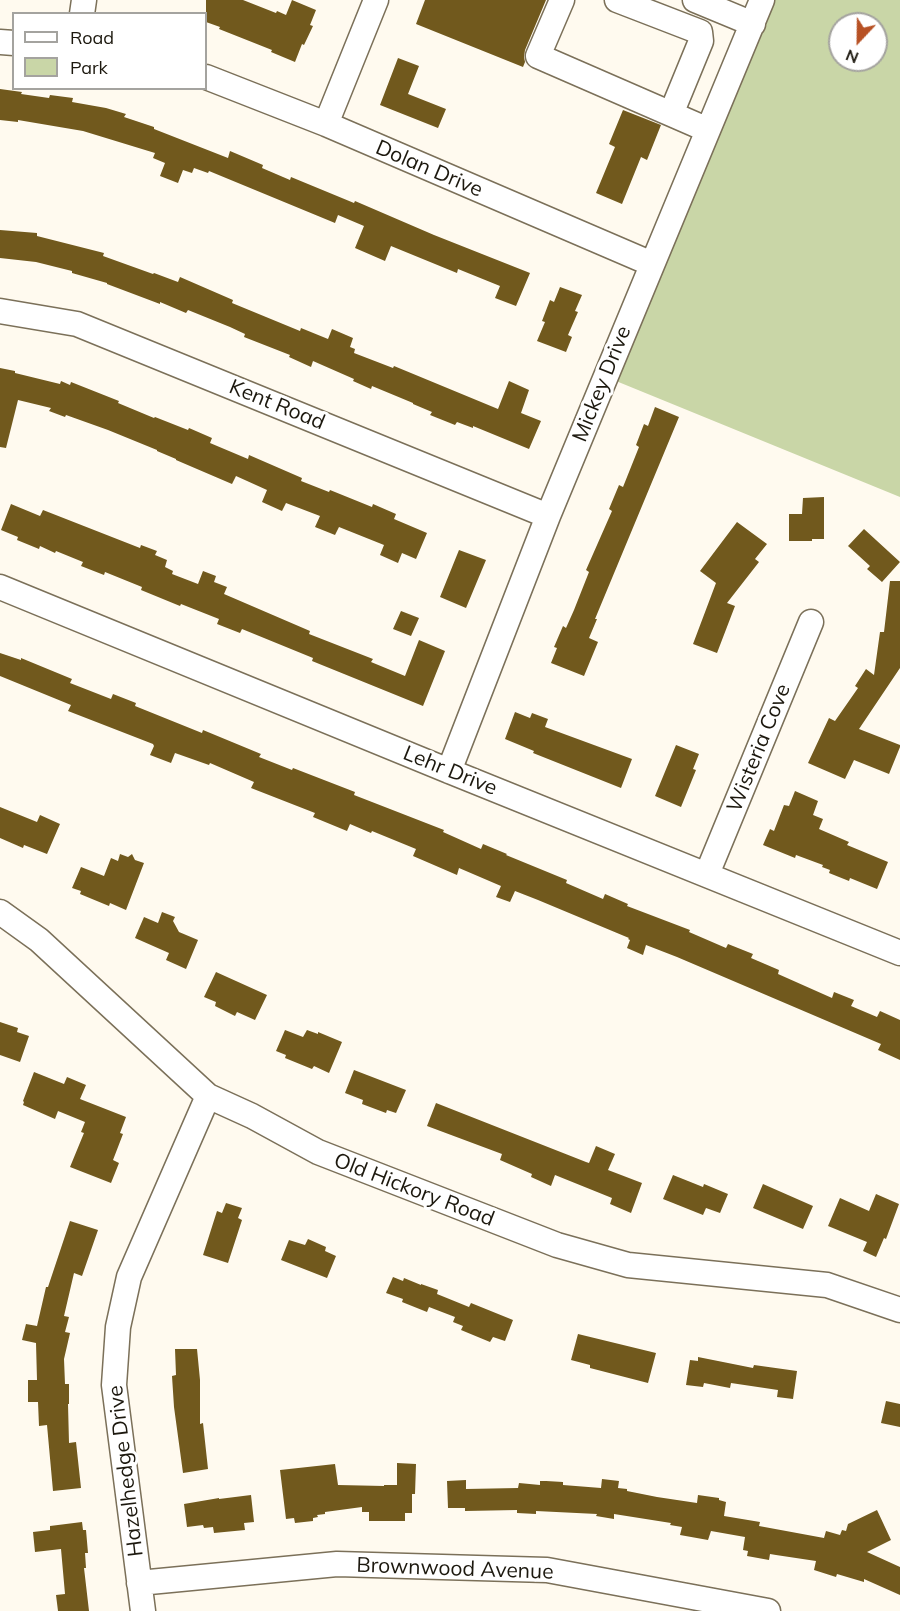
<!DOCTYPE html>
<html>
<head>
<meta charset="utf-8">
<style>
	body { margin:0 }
	#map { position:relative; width:900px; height:1611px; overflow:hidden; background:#fffaef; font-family:Mulish,sans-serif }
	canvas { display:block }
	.legend { position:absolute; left:12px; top:12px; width:195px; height:78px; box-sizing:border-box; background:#fff; border:2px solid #a4a39f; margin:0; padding:8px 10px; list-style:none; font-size:18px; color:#1c180e }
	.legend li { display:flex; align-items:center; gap:12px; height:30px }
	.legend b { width:30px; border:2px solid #a4a39f }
	.north { position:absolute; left:828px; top:12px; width:60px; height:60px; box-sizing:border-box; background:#fff; border:2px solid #a4a39f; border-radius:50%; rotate:202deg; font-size:16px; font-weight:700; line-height:24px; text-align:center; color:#1c180e }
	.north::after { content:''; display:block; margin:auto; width:21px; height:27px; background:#b75124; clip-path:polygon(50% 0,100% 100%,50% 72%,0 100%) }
</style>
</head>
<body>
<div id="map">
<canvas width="900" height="1611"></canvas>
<ul class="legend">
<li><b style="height:8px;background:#fff"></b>Road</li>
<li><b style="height:16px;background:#c9d6a7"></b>Park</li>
</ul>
<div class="north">N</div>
</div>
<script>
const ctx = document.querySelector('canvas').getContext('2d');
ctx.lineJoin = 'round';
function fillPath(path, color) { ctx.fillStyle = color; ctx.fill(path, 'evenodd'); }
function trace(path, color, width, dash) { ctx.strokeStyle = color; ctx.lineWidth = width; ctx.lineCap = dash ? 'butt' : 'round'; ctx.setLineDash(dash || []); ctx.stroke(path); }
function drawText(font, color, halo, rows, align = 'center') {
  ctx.font = font + ' Mulish,sans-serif'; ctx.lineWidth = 6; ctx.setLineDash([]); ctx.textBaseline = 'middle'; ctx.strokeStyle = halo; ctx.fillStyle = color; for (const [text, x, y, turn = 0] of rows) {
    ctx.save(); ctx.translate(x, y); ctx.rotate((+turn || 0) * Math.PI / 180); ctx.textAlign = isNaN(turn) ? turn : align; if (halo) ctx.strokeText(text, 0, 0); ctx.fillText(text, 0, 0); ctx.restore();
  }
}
fillPath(new Path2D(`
	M772,0H900V497L616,381ZM840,24H876V60H840Z`), '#c9d6a7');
fillPath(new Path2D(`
	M206,0H243L276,13L277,11L286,15L292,0L316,10L310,25L313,26L304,45L302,44L295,62L271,52L272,50L219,29L220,27L206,22Z
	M425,0H546L525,50L524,57L525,62L523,67L416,24Z
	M398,58L419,66L408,94L446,109L438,128L380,105Z
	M0,89L22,92L21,94L49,98L50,95L73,98L72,102L106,108L126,114L124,117L154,127V129L228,158L230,151L263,165L262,168L290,180L291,177L354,203L355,201L434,235L530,273L516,306L495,298L500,286L458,269L457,273L391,246L385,261L355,248L364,226L338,215L335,223L209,171L208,173L194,168L192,173L183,170L178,183L160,176L165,163L153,158L155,153L83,131L18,120V122L0,120Z
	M623,110L661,125L647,160L641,157L622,204L596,193L615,147L609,144Z
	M0,230L37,233V236L104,253L103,256L153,274L154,273L178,282L180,277L233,300L232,303L300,331L301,328L328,339L332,329L353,338L350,347L355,349L354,353L393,368L394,366L498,409L509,381L529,390L521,413L541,421L529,449L473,426V428L457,422L455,425L430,415L432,412L413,404V403L372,386L371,389L353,381L354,379L313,361L311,367L289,357L290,355L244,337L245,334L230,327L188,310L186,313L160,302V304L107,284V283L72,273V271L36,262L0,258Z
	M560,287L582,295L575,311L578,312L568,335L572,337L566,352L537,341L545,322L542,321L550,300L554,302Z
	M0,368L15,371V373L60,384L61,381L70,385L71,382L119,401L118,403L154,418L155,417L188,430L189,428L212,438L210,443L248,459L249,455L302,478L301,481L329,492L330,490L372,507L373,504L396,514L394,519L427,533L416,559L402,553L398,563L380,555L384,545L339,527L335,535L315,527L320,516L286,503L282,511L262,502L267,490L236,476L232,484L176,460V459L157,451V450L108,430L66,415L65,417L49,411L51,408L18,400L6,448L0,447Z
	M655,407L679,417L595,619H597L589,638L598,642L584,676L551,663L557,648L554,647L563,626L566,628L574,610L589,572L586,570L612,511L609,509L619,485L623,487L639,447L636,445L644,424L648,426Z
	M824,497V539H812V541H789V514H802L803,498Z
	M11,504L40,516L43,510L140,548L141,545L157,551L155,555L167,560L165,567L173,571L172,574L198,584L203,571L216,576L214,582L227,587L224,594L310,631L309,634L373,659L371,662L405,676L419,640L445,651L423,706L312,661L313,658L242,629L240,633L217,624L219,619L181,604L180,606L141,590L142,587L105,572L104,575L81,566L83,562L56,551L55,553L40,546L39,549L17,540L18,537L1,530Z
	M737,522L767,544L755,559L759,562L727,603L735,606L717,653L693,644L716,583L700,571Z
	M864,529L900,562L882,582L867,569L870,566L848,546Z
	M459,550L486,560L466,608L440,597Z
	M890,581H900V668L859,729L900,745V747L889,774L854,760L845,779L808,763L829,718L835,721L858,688L855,686L866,669L874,675L880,632H884Z
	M401,611L419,618L411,636L393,629Z
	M0,653L21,660V658L72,679L70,683L111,699L113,694L136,703L135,706L202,733L203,730L261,754L259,757L292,770L293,768L355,792L354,795L444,830L443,832L481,849L483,844L507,854L506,855L567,880L566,883L603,899L605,894L628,904L627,906L690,930L689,932L726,948L728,944L753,954L751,958L779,970L778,974L832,998L834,992L854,1000L851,1006L877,1017L880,1011L900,1020V1060L878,1050L881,1044L677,957L646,945L643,955L627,948L630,940L628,939L629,938L538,900L515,891L510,902L496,897L501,886L459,868L457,875L413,856L416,849L372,831L371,833L350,824L347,831L313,817L315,813L251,788L254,782L210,763L209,765L175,753L171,763L150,755L154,746L153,744L68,711L71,705L0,676Z
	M515,712L530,718L532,713L548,719L545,727L632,759L621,788L533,753L534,751L505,739Z
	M676,745L699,754L693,769L696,770L681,807L655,796Z
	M795,791L818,801L813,815L823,819L819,829L849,842L847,845L888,862L877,889L850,878L849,881L829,873L830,870L822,867L823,865L796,855L795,858L763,845L770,829L774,831L784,805L789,806Z
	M0,807L37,822L40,815L60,824L47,854L24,845L23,848L0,838Z
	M120,854L128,857L132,854L135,860L144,863L126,910L110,903L109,906L80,894L81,891L72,888L81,867L104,876L111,858L118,861Z
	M162,912L175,917L173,921L179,932L198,940L186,969L166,960L169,953L135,938L144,917L158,923Z
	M216,972L267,995L255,1020L237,1012L235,1016L215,1006L216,1002L204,997Z
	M0,1022L18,1028L17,1032L29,1036L20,1062L0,1055Z
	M285,1030L303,1037L307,1030L318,1034V1032L342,1042L329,1073L314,1066L312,1069L285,1058L286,1055L276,1051Z
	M354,1070L406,1090L396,1113L387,1110L386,1113L362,1104L363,1100L345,1093Z
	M34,1072L64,1084L67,1077L86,1085L80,1099L126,1117L120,1133L123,1134L113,1160L119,1163L111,1183L70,1167L84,1133L81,1132L85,1122L58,1111L55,1119L23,1105L24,1102L23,1101Z
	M436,1103L586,1162L589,1163L596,1146L615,1154L608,1170L642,1183L631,1213L610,1204L612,1198L555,1175L551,1186L531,1177L532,1174L500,1160L502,1154L427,1126Z
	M673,1175L703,1187L704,1184L728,1194L720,1213L706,1208L703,1215L663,1199Z
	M763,1184L813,1206L803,1229L753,1208Z
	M876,1194L899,1204L886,1239L884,1238L876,1257L863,1251L867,1242L828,1226L840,1198L869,1211Z
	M226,1203L242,1208L238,1218L242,1220L228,1263L203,1255L217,1211L222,1213Z
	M70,1221L98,1230L82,1276L74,1273L64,1316L69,1317L65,1332L70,1333L64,1359L65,1384H69V1404H68L69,1443L76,1442L81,1488L53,1491L47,1425L39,1426L38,1402H28V1380H37L36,1343L22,1340L26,1324L37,1326L46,1287H48Z
	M308,1239L326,1247L325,1251L336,1256L327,1278L281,1260L289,1240L305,1245Z
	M393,1277L403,1281L404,1278L421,1285V1284L438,1290L437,1294L469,1307L471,1303L513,1320L505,1341L493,1337L490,1342L461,1330L463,1326L453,1322L455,1317L429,1307L427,1312L402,1302L403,1299L386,1293Z
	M578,1334L656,1353L648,1383L590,1368V1365L571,1360Z
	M175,1349H197L200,1380V1424L203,1423L208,1469L183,1473L174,1407L172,1376L176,1375Z
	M698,1357L753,1368L754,1365L797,1371L793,1399L777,1397L778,1390L731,1383L730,1388L704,1383L703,1387L686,1385L690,1360L698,1361Z
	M886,1401L900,1404V1427L881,1423Z
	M397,1463L416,1464L415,1494H412V1513H405V1521H369V1512H362V1507L325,1512V1514L317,1515L318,1517L313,1518V1521L295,1523L294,1518L286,1519L280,1470L335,1464L338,1485L384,1486V1485H397Z
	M602,1479L619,1481L618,1488L627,1489V1491L657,1497L697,1503L698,1495L719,1498V1500L726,1502L724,1516L760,1522L759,1526L824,1538L826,1531L840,1535L842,1530L846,1531L848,1524L877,1510L891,1540L867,1552L900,1567V1595L864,1579V1582L837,1574L836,1577L814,1570L816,1561L776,1555L770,1554L769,1560L747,1556L748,1551L743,1550L745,1537L711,1531L708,1540L680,1535L682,1527L670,1525L671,1523L614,1514V1519L596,1516L597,1514L536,1511V1514L517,1513V1510L465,1511V1508H448L447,1481L466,1480V1489L518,1488L519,1483L540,1485V1481H546L563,1482V1485L601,1488Z
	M251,1495L254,1522L244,1523L245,1530L214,1533L213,1527L204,1528L203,1525L187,1527L184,1504L219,1498V1499Z
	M82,1522L83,1530H86L88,1553H85L86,1568H84L89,1611H58L56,1595L65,1594L61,1549L35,1552L33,1532L50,1530V1526Z`), '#71591d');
const minor = new Path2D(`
	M562,0L538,56L708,130
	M617,0L700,32L701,41L671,114
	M695,0L753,24
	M82,14L84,0
	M0,42L14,43
	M206,77L326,124L652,264
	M326,124L376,0
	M0,311L77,324L548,516
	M0,587L449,771L900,953
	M449,771L548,516L762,0
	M707,874L811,622
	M0,912L39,940L208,1096L252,1116L318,1152L557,1245L628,1265L827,1285L900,1310
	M139,1583L337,1564L547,1570L768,1611
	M143,1611L114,1385L118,1327L129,1277L208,1096`);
trace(minor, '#7b7059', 27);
trace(minor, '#fff', 24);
drawText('21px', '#1c180e', '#fff', [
	["Dolan Drive",429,169,23],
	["Mickey Drive",602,384,-68],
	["Kent Road",277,405,22],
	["Wisteria Cove",759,748,-68],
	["Lehr Drive",450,771,22],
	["Old Hickory Road",414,1190,21],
	["Hazelhedge Drive",126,1471,-97],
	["Brownwood Avenue",455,1569,2]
]);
</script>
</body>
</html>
